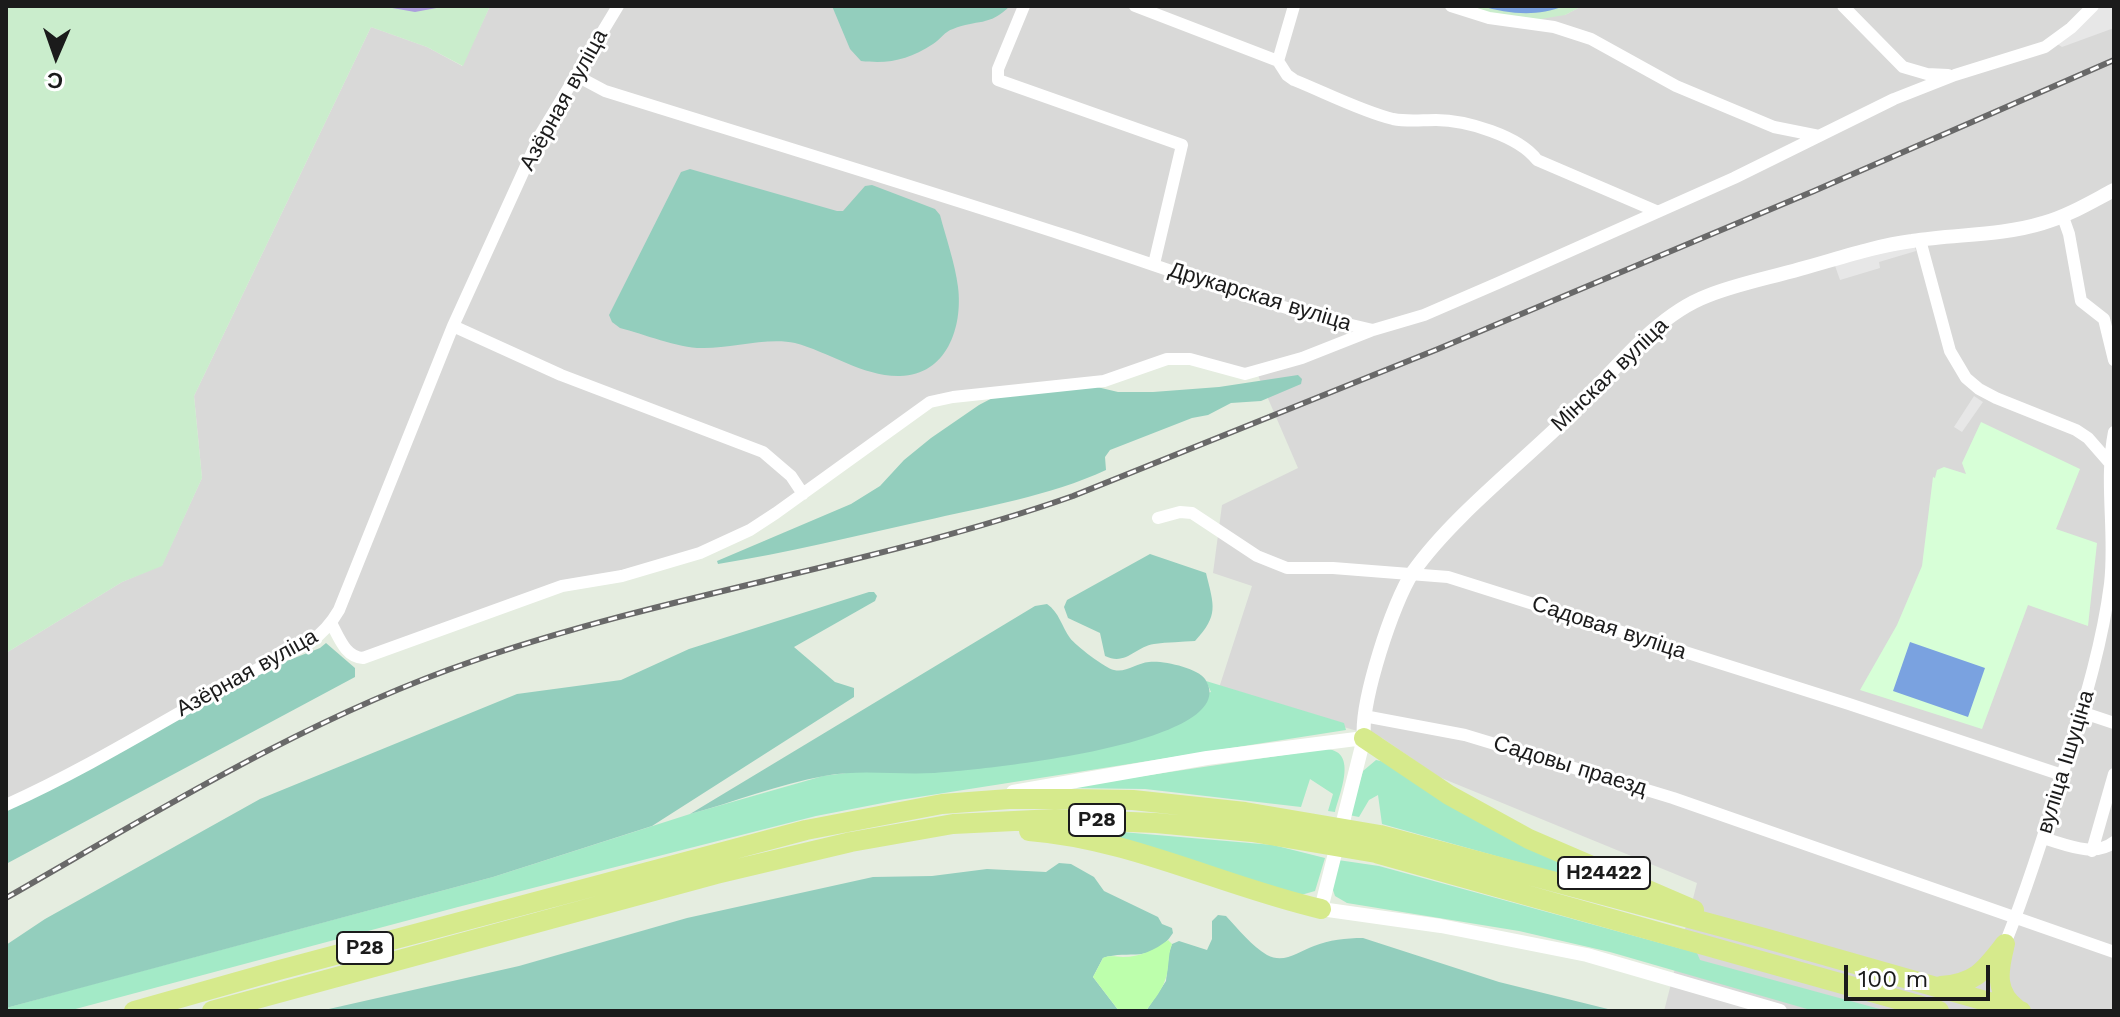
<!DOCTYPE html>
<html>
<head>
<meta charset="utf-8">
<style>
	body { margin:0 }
	#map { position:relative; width:2120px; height:1017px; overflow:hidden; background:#e5ede0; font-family:"Work Sans",sans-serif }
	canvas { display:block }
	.frame { position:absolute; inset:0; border:8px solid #1b1b1b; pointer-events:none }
	.north { position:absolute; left:16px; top:16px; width:80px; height:80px; -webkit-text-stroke:6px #fff; paint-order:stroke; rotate:182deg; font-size:22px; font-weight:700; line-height:32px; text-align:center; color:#1b1b1b }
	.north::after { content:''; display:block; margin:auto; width:28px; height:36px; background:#1b1b1b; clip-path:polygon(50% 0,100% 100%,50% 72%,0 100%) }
	.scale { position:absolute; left:1844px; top:965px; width:146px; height:36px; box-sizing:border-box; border:4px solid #1b1b1b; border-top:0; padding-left:10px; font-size:24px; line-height:28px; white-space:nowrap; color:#1b1b1b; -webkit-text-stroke:6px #fff; paint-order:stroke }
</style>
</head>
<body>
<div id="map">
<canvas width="2120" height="1017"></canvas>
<div class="frame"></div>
<div class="north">С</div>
<div class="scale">100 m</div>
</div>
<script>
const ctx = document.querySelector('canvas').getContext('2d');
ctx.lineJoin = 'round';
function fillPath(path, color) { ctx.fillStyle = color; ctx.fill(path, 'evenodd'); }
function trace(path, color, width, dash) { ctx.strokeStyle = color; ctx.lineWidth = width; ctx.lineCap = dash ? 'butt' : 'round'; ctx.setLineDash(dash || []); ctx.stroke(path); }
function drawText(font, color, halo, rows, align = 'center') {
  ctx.font = font + ' "Work Sans",sans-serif'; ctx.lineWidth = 6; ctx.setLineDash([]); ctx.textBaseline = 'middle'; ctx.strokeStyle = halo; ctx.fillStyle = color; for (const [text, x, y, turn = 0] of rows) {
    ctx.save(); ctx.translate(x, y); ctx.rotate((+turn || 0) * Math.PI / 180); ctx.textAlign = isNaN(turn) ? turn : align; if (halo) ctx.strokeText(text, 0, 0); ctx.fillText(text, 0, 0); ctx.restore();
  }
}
fillPath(new Path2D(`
	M490,6H1467L1565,15L1582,6H2114V1011H1664L1697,883L1439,777L1382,738L1218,691L1252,586L1213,573L1222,505L1298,468L1257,373L1190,359L1117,377L930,402L724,543L562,586L354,657L332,623L322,634L6,805V653L122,582L162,565L202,478L194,396L371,27L427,47L462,66Z`), '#d9d9d8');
fillPath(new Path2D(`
	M1981,422L2080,469L2056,529L2097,543L2088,626L2028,605L1982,729L1860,690L1897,625L1922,566L1933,477L1935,478L1937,470L1944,467L1966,474L1962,463Z`), '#d7ffd7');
fillPath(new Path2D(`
	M6,6H490L463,66L427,47L371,27L194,396L202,478L162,566L122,582L6,653Z
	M1468,6H1582L1565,15L1528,21L1480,11Z`), '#caedcc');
fillPath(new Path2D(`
	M1206,681L1344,723L1346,730L893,801L816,816L458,907L68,1011H6V1008L71,990L493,877L690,814L823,776L861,771L1211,692Z
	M1324,749C1359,749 1340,792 1335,812L1328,811L1333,794L1310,779L1301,807L1145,789L1063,788Z
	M1376,760L1385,762L1635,895L1382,824L1378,795L1369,800L1359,817L1349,815L1363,771Z
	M1064,827L1273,845L1325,858L1315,891L1301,895Z
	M1338,860L1379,866L1697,953L1700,960L1887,1011H1814L1610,952L1519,931L1347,903L1335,896L1332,887Z`), '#a3eac7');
fillPath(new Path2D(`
	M832,6H1010C989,27 977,19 953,29C945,31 940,40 933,44C908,60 890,64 861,61L850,49Z
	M690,169L837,211H843L865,186L872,185L935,209L940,215C946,238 955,263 958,287C963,327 947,375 900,376C864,377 829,352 795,343C769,337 731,348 704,348C680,349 644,334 620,328L612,322L609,315L681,172Z
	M1298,375L1302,379L1301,384L1261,401L1231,403L1208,415L1192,418L1110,450L1105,457L1106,470C1050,496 984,507 923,521C855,536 787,553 718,564L717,561L851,504L880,486L904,460L931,438L979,405L1017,385L1076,382L1118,392H1153L1219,387Z
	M1150,554L1206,573C1214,606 1219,615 1195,641C1182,642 1168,642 1154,644C1135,647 1126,666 1105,656L1100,633L1068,618L1064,607L1067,600Z
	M869,592H874L877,596L875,601L794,647L835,682L854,688V697L652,826L493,877L6,1008V945L45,919L260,799L517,694L621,680L689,649Z
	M1047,604C1059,612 1062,627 1070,638C1076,646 1105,668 1114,670C1126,673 1137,663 1149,662C1162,660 1198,668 1205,679C1248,745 970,771 933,773C896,775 860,769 824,776C779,784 734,802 690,814L1035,606Z
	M326,643L355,668V677L6,864V805L228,684L320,648Z
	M1059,863L1071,864L1094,877L1104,891L1158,917L1162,924L1172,928L1173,933C1152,965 1129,949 1103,958L1093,977L1119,1011H320L519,966L687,918L873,877L932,876L987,869L1046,872Z
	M1218,915L1226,916C1238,929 1252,946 1267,955C1284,964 1298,952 1314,946C1329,940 1346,938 1363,938L1499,982L1616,1011H1146L1166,981L1169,953L1172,944L1179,941L1207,950L1212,939V921Z`), '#93cebd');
fillPath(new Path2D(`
	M1168,940L1172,944C1167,956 1170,971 1164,983C1160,993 1152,1002 1146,1011H1119L1093,977L1103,958C1111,955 1115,957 1123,957C1140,957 1155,950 1168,940Z`), '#bdffac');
fillPath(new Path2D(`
	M1481,6H1564C1537,17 1509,14 1481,6Z
	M1910,642L1985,668L1968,717L1893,691Z`), '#7aa2e0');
fillPath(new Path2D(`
	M2098,6H2114V28L2062,47L2054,42Z
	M1913,241L1916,251L1879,262L1880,268L1840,280L1833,260Z
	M1974,396L1983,402L1962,432L1954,427Z`), '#e7e7e7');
fillPath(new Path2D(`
	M381,6H447L415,12Z`), '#ac9edd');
trace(new Path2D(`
	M1024,6L998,69V80L1182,145L1154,264
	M1135,6L1278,61L1287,75L1294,80C1324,92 1363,112 1393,119C1408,122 1421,120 1436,120C1466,120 1519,136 1537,160L1656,211
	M1451,6L1489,18L1554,27L1591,39L1676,86L1774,127L1819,136
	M1843,6L1903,67L1927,74L1948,75
	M1278,61L1294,6
	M575,75L605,91C759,139 913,186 1067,236C1169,269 1269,308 1373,330
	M2063,217L2069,234L2081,301L2104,319L2114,360
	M1920,240L1950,351L1966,378L1979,389L1996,398L2076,430L2088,438L2109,462
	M453,326L561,375L763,452L791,476L803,494
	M1158,518L1180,512L1192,513L1257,556L1287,568H1333L1448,577L1849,704L2062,775
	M331,623C339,637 345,657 363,658L562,586L622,576L700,553L750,530L776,513L930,402L953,397L1104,381L1167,359H1190L1245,374L1302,358L1373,330L1424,315L1498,283L1734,178L1894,99L1955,75L2045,47L2071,28L2093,6
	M2081,712L2114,723
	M1364,716L1465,735L1673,798L2114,952
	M6,805C111,758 207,692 310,642C323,633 331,624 339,610L453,326L540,135L618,6
	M2043,838C2065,844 2094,858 2114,842
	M2092,851L2114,774
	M2005,944C2028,886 2047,826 2065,766C2083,706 2102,646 2110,584C2116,533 2104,482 2114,432`), '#fff', 12);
trace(new Path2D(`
	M1013,792L1207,758L1364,738
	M1780,1011L1587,955L1441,926L1321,909L1364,738C1360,703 1393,601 1413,572C1451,518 1519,465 1567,418C1609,378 1652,317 1707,296C1737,284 1769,278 1800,269C1837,259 1874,246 1912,241C1955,234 2001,236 2043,223C2068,216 2091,202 2114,190`), '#fff', 14);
trace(new Path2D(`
	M1364,738L1449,795L1529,839L1694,910
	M1029,831C1131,839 1222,886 1321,909
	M2004,948C1998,972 1995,993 2017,1009
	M1941,986C1976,983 1984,971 2005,944
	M134,1011L279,970L806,830L942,804L1009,799H1072L1133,800L1245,812L1380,835L1764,938L2021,1011
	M212,1011L716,874L851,842L953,824L1055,819L1156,823L1252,832L1376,853L1939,1011`), '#d6ea8c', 20);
const rail = new Path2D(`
	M6,898C158,811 307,718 473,661C669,593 877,565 1073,496L1438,349L1814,191L2114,60`);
trace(rail, '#696969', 6);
trace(rail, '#fff', 3, [9]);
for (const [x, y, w] of [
	[1097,820,56],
	[1604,873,92],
	[365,948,56]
]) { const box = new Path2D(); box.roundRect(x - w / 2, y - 16, w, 32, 6); ctx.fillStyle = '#fff'; ctx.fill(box); trace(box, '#1b1b1b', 2); }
drawText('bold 20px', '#1b1b1b', null, [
	["Р28",1097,820],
	["Н24422",1604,873],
	["Р28",365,948]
]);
drawText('22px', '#1b1b1b', '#fff', [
	["Азёрная вуліца",564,100,-61],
	["Друкарская вуліца",1260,297,17],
	["Мінская вуліца",1610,375,-44],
	["Садовая вуліца",1609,628,18],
	["Азёрная вуліца",247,673,-29],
	["вуліца Ішуціна",2066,762,-73],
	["Садовы праезд",1570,766,17]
]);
</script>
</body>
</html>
